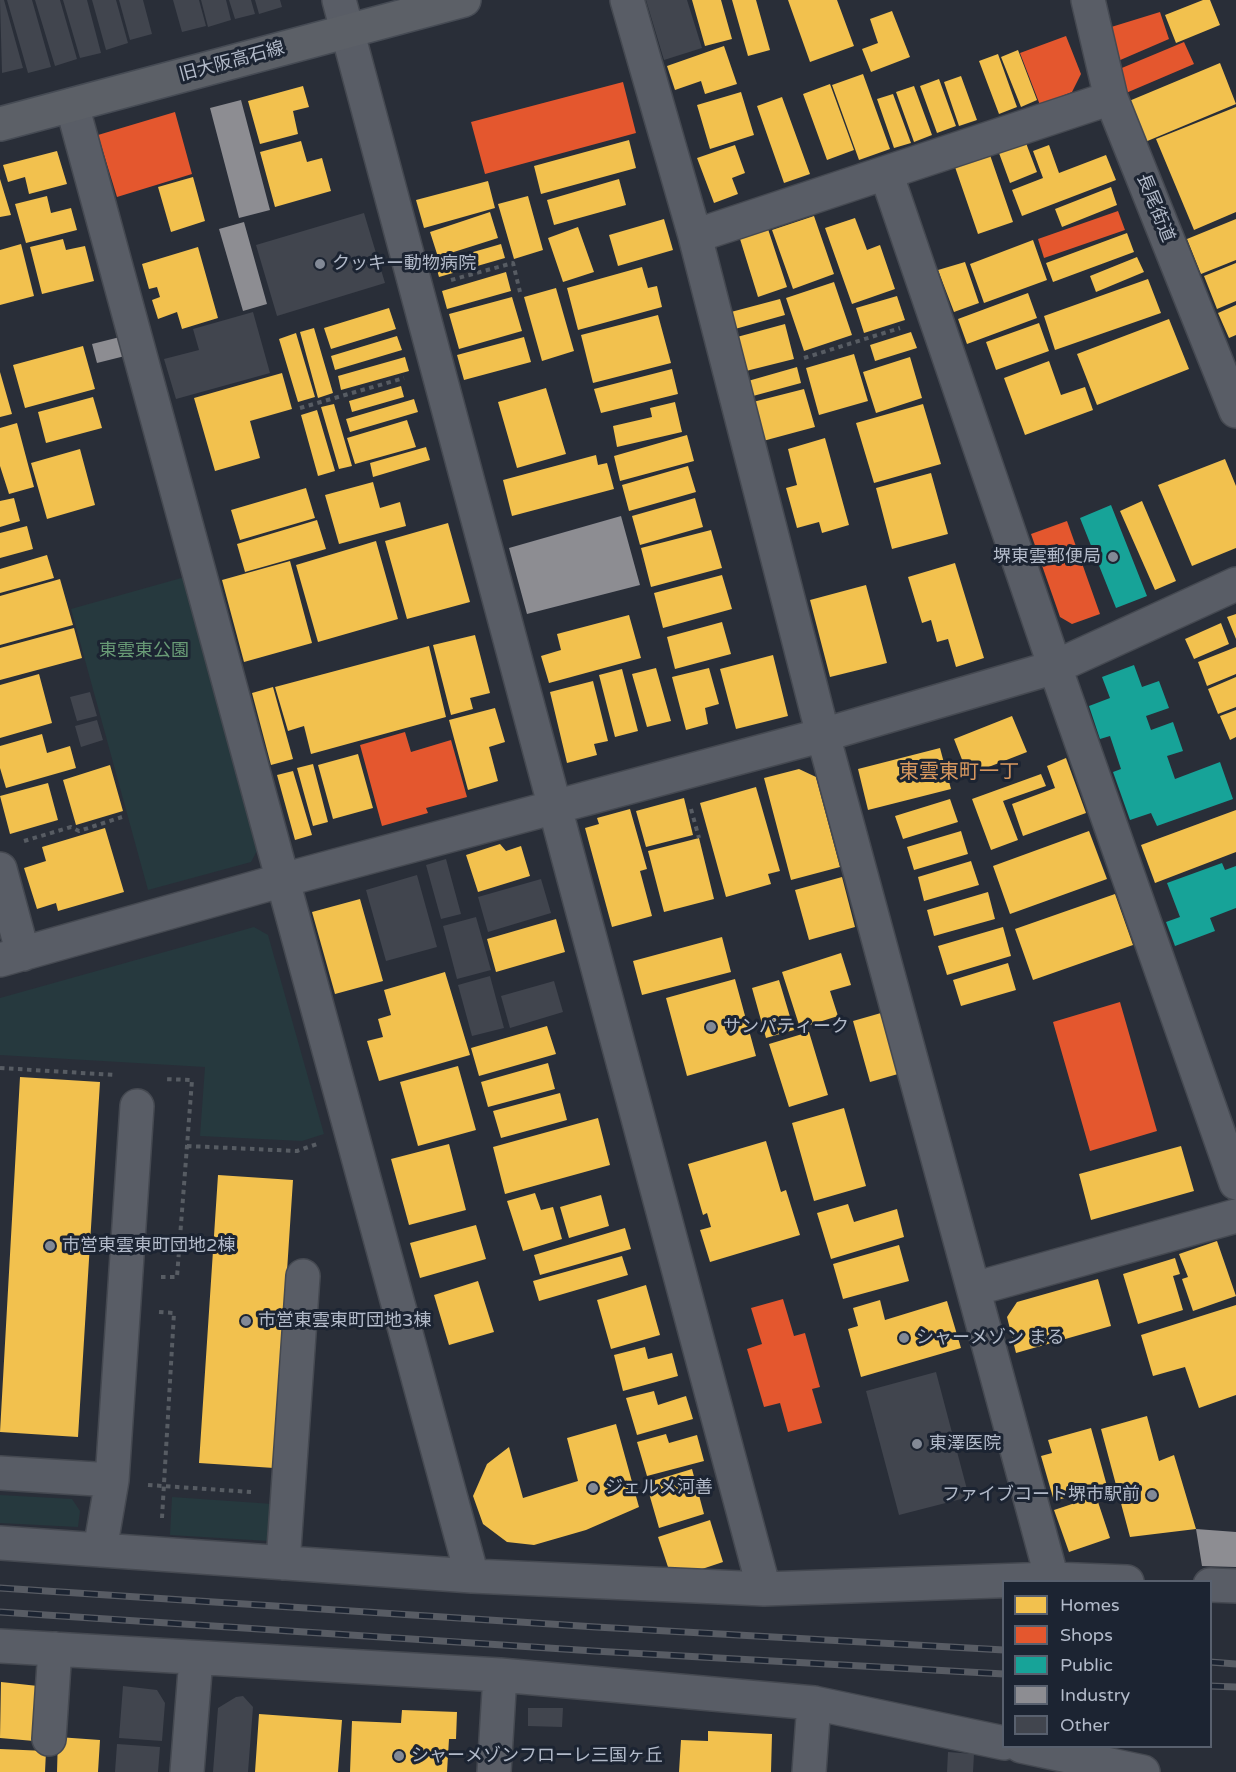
<!DOCTYPE html>
<html>
<head>
<meta charset="utf-8">
<style>
	body { margin:0 }
	#map { position:relative; width:1236px; height:1772px; overflow:hidden; background:#292e38; font-family:"Varela Round",sans-serif }
	canvas { display:block }
	.legend { position:absolute; left:1002px; top:1580px; width:210px; height:168px; box-sizing:border-box; background:#1c2432; border:2px solid #58606e; margin:0; padding:8px 10px; list-style:none; font-size:18px; color:#b2bac9 }
	.legend li { display:flex; align-items:center; gap:12px; height:30px }
	.legend b { width:30px; border:2px solid #58606e }
</style>
</head>
<body>
<div id="map">
<canvas width="1236" height="1772"></canvas>
<ul class="legend">
<li><b style="height:16px;background:#f2c14e"></b>Homes</li>
<li><b style="height:16px;background:#e4572e"></b>Shops</li>
<li><b style="height:16px;background:#17a398"></b>Public</li>
<li><b style="height:16px;background:#8d8d92"></b>Industry</li>
<li><b style="height:16px;background:#41454e"></b>Other</li>
</ul>
</div>
<script>
const ctx = document.querySelector('canvas').getContext('2d');
ctx.lineJoin = 'round';
function fillPath(path, color) { ctx.fillStyle = color; ctx.fill(path, 'evenodd'); }
function trace(path, color, width, dash) { ctx.strokeStyle = color; ctx.lineWidth = width; ctx.lineCap = dash ? 'butt' : 'round'; ctx.setLineDash(dash || []); ctx.stroke(path); }
function drawText(font, color, halo, rows, align = 'center') {
  ctx.font = font + ' "Varela Round","Noto Sans JP",sans-serif'; ctx.lineWidth = 6; ctx.setLineDash([]); ctx.textBaseline = 'middle'; ctx.strokeStyle = halo; ctx.fillStyle = color; for (const [text, x, y, turn = 0] of rows) {
    ctx.save(); ctx.translate(x, y); ctx.rotate((+turn || 0) * Math.PI / 180); ctx.textAlign = isNaN(turn) ? turn : align; if (halo) ctx.strokeText(text, 0, 0); ctx.fillText(text, 0, 0); ctx.restore();
  }
}
fillPath(new Path2D(`
	M185,577L258,849L251,862L148,890L71,609Z
	M254,927L268,935L324,1134L302,1141L200,1136L205,1067L0,1055V998Z
	M0,1495L72,1499L80,1511L78,1527L0,1523Z
	M172,1497L273,1504L269,1541L170,1535Z`), '#26393e');
fillPath(new Path2D(`
	M692,0H721L732,39L705,46Z
	M732,0H756L770,50L748,56Z
	M788,0H837L854,46L810,62Z
	M1203,0H1210L1220,25L1176,43L1165,15Z
	M892,11L910,57L871,72L862,49L878,43L870,19Z
	M724,46L737,84L705,94L701,81L675,90L667,66Z
	M1018,50L1037,100L1021,107L1001,57Z
	M998,54L1017,107L999,114L979,61Z
	M1220,63L1236,104L1145,142L1129,101Z
	M863,74L890,149L859,160L832,85Z
	M961,76L977,120L959,126L944,82Z
	M939,79L956,126L937,133L920,86Z
	M830,84L854,150L827,160L803,94Z
	M303,86L309,107L293,111L298,134L260,144L248,101Z
	M914,86L932,135L914,142L896,92Z
	M741,92L754,135L710,149L697,105Z
	M893,94L911,143L894,148L877,99Z
	M782,97L810,174L784,183L757,106Z
	M1236,107V212L1194,230L1156,139Z
	M629,140L636,168L541,194L534,166Z
	M301,141L307,162L322,158L331,191L275,207L260,152Z
	M1026,143L1037,172L1010,183L999,153Z
	M735,145L745,173L732,178L738,194L714,203L697,158Z
	M1049,145L1059,173L1106,155L1116,180L1022,216L1012,190L1043,178L1033,151Z
	M57,151L67,184L29,194L25,177L8,182L3,165Z
	M990,155L1013,222L978,234L955,167Z
	M193,177L205,221L171,232L158,187Z
	M0,179L11,215L0,217Z
	M619,179L626,205L554,225L547,200Z
	M488,181L495,208L424,228L416,200Z
	M1111,187L1117,205L1062,227L1055,209Z
	M47,196L51,213L71,208L77,230L26,243L15,204Z
	M528,196L543,250L514,259L498,204Z
	M490,212L498,238L438,257L430,232Z
	M814,216L834,274L793,289L772,230Z
	M855,218L867,250L880,245L895,289L852,304L825,228Z
	M664,219L673,250L618,266L609,235Z
	M1236,219V260L1201,274L1187,239Z
	M578,227L594,272L563,282L548,238Z
	M768,229L787,287L758,297L740,239Z
	M1127,233L1134,252L1053,282L1046,263Z
	M63,239L66,250L85,246L94,281L42,294L30,247Z
	M1033,240L1047,280L984,303L970,264Z
	M21,244L34,296L0,305V250Z
	M501,244L505,258L439,277L435,263Z
	M198,247L218,318L182,329L177,312L158,319L152,300L160,297L157,287L149,289L142,264Z
	M1137,257L1144,272L1096,292L1090,276Z
	M965,262L979,303L954,312L938,270Z
	M1236,263V301L1217,309L1204,276Z
	M642,267L648,288L657,286L662,307L578,330L567,288Z
	M506,272L511,291L447,309L442,291Z
	M1148,279L1161,313L1055,350L1044,316Z
	M834,282L852,335L804,351L786,298Z
	M556,288L574,351L542,361L524,297Z
	M1028,293L1037,318L967,344L958,319Z
	M897,296L905,320L864,333L856,308Z
	M512,297L522,331L459,349L449,314Z
	M780,299L785,315L735,329L731,312Z
	M1236,305V335L1229,338L1218,313Z
	M389,308L396,329L331,349L324,328Z
	M658,315L671,363L593,383L581,335Z
	M1169,319L1189,369L1097,405L1077,354Z
	M1039,323L1049,351L996,370L986,342Z
	M785,324L794,359L746,371L737,337Z
	M314,328L333,393L318,398L300,332Z
	M911,332L917,348L875,361L870,345Z
	M296,333L315,397L298,402L279,339Z
	M397,336L402,350L335,370L331,356Z
	M524,337L531,362L464,380L457,355Z
	M83,346L95,389L25,408L13,365Z
	M854,354L868,401L819,415L806,368Z
	M405,357L409,371L341,390L338,376Z
	M910,357L922,398L876,413L863,372Z
	M1049,361L1061,395L1085,387L1093,410L1025,435L1004,378Z
	M797,367L801,383L753,396L748,381Z
	M672,369L678,394L601,413L594,389Z
	M0,372L12,414L0,417Z
	M282,373L292,409L250,421L260,458L215,471L194,398Z
	M401,386L404,397L352,412L349,401Z
	M546,388L566,454L517,468L498,402Z
	M804,389L815,427L763,441L753,402Z
	M93,397L102,428L46,443L38,412Z
	M414,399L418,412L350,432L346,419Z
	M675,402L682,432L617,447L613,426L652,417L650,408Z
	M334,404L352,466L339,469L321,407Z
	M923,404L941,464L874,483L856,423Z
	M317,410L335,471L318,476L301,415Z
	M407,420L416,447L355,464L347,438Z
	M17,423L34,487L9,494L0,466V428Z
	M687,435L694,461L620,481L614,456Z
	M825,438L849,525L822,533L819,522L797,528L786,488L797,485L788,449Z
	M426,447L430,460L373,477L370,463Z
	M80,449L95,505L47,519L31,463Z
	M596,455L598,465L607,463L614,489L512,516L503,480Z
	M1225,459L1236,486V548L1192,566L1158,485Z
	M688,466L696,492L629,511L622,485Z
	M931,473L948,534L892,549L876,488Z
	M373,482L380,508L400,502L406,526L339,544L325,495Z
	M306,488L315,518L240,540L231,510Z
	M14,498L20,521L0,527V501Z
	M695,498L703,527L640,545L632,516Z
	M1142,501L1176,581L1155,590L1120,511Z
	M317,520L326,549L245,572L237,544Z
	M448,523L470,602L407,619L385,541Z
	M27,526L33,549L0,558V533Z
	M711,530L722,568L651,587L641,548Z
	M376,541L398,619L318,642L296,565Z
	M47,555L54,578L0,593V569Z
	M290,561L312,643L244,662L222,580Z
	M955,563L984,658L956,667L948,639L937,642L931,620L922,623L908,577Z
	M722,575L732,609L663,628L654,593Z
	M60,579L73,625L0,645V596Z
	M866,585L887,663L830,677L810,600Z
	M1236,614V639L1227,617Z
	M629,615L641,658L549,683L541,656L561,650L557,634Z
	M722,622L731,654L675,669L667,637Z
	M1221,623L1229,644L1194,659L1185,639Z
	M74,628L82,658L0,680V648Z
	M475,635L490,693L470,698L473,709L451,715L433,645Z
	M429,646L446,717L311,754L304,726L288,731L275,687Z
	M1236,647V674L1207,686L1198,662Z
	M773,655L788,716L736,729L720,669Z
	M656,668L671,721L647,727L632,674Z
	M709,668L719,704L705,708L708,724L686,730L672,677Z
	M622,669L638,731L615,737L599,675Z
	M39,674L52,723L0,738V685Z
	M1236,677V707L1218,714L1208,689Z
	M593,681L608,741L594,744L597,755L567,763L550,692Z
	M273,687L293,759L271,765L252,693Z
	M495,708L505,742L489,747L498,781L468,790L449,720Z
	M1236,710V737L1230,740L1220,716Z
	M1012,716L1027,752L968,775L954,739Z
	M42,734L47,753L70,746L76,768L6,788L0,768V746Z
	M940,748L951,789L868,810L858,769Z
	M358,754L373,808L333,819L318,765Z
	M1066,758L1086,813L1023,836L1012,804L1055,788L1047,766Z
	M313,764L328,822L313,826L297,768Z
	M110,765L123,811L76,825L63,780Z
	M799,769L816,777L840,867L791,880L764,778Z
	M293,771L312,835L295,840L277,775Z
	M1041,774L1046,786L1003,801L1018,840L991,850L972,799Z
	M48,783L58,820L10,834L0,796Z
	M756,787L780,871L768,874L771,884L726,897L700,803Z
	M684,798L693,835L646,847L636,811Z
	M950,799L958,822L903,839L895,816Z
	M630,809L647,869L640,871L652,916L612,927L585,828L599,824L597,818Z
	M1236,810V852L1155,883L1141,845Z
	M105,828L124,892L58,911L56,903L37,909L24,868L46,861L42,847Z
	M961,831L968,854L914,870L907,847Z
	M1089,831L1107,879L1010,914L993,866Z
	M699,838L714,899L664,912L648,851Z
	M500,844L506,851L521,846L530,876L478,892L466,855Z
	M971,861L979,885L924,901L918,877Z
	M842,877L855,927L809,940L795,890Z
	M988,892L995,919L934,936L927,910Z
	M1115,894L1133,945L1033,980L1015,929Z
	M360,899L383,981L335,994L312,912Z
	M556,919L565,952L496,972L487,939Z
	M1003,927L1011,956L947,975L938,946Z
	M722,937L731,972L642,995L633,961Z
	M841,953L851,985L830,991L838,1016L800,1028L782,972Z
	M1008,963L1016,990L961,1006L953,980Z
	M445,972L470,1055L379,1081L367,1041L383,1037L378,1019L391,1015L384,990Z
	M735,979L756,1056L687,1076L666,998Z
	M779,980L794,1030L766,1038L752,988Z
	M881,1013L898,1074L870,1082L853,1021Z
	M547,1026L556,1054L479,1076L471,1048Z
	M809,1032L828,1095L789,1107L769,1044Z
	M548,1063L555,1089L488,1107L481,1082Z
	M458,1066L476,1130L418,1146L400,1082Z
	M20,1077L100,1082L78,1437L0,1432Z
	M560,1093L567,1120L501,1138L493,1111Z
	M844,1108L866,1186L814,1201L792,1123Z
	M598,1118L610,1165L505,1194L493,1147Z
	M766,1141L781,1192L786,1190L800,1235L710,1262L700,1230L711,1227L707,1213L703,1215L688,1164Z
	M449,1144L466,1210L409,1225L391,1159Z
	M1181,1146L1194,1191L1091,1220L1079,1174Z
	M218,1175L293,1180L274,1468L199,1463Z
	M535,1193L541,1210L553,1207L562,1239L523,1251L507,1201Z
	M601,1195L609,1226L569,1238L560,1207Z
	M848,1204L854,1222L897,1209L904,1237L831,1259L817,1213Z
	M476,1225L486,1259L420,1278L410,1243Z
	M625,1228L631,1249L540,1275L534,1255Z
	M1217,1241L1236,1296L1193,1311L1182,1279L1188,1277L1179,1254Z
	M899,1245L909,1281L843,1299L833,1264Z
	M622,1256L628,1275L539,1301L533,1281Z
	M1175,1258L1180,1274L1173,1276L1183,1310L1138,1324L1123,1274Z
	M1098,1279L1111,1326L1016,1353L1007,1317L1017,1302Z
	M478,1281L494,1332L449,1345L434,1295Z
	M646,1285L660,1335L611,1349L597,1300Z
	M880,1300L885,1320L947,1301L961,1348L861,1377L848,1329L858,1326L853,1308Z
	M1236,1305V1395L1199,1408L1185,1367L1153,1376L1141,1335Z
	M645,1347L648,1359L672,1353L678,1376L623,1391L614,1355Z
	M654,1391L658,1405L686,1396L693,1419L637,1435L626,1398Z
	M1147,1416L1159,1461L1174,1455L1196,1529L1130,1537L1101,1429Z
	M616,1424L639,1507L586,1530L534,1545L507,1542L483,1524L473,1496L487,1464L509,1447L523,1498L578,1481L567,1438Z
	M1091,1428L1107,1486L1054,1501L1041,1456L1052,1453L1048,1440Z
	M666,1434L669,1443L697,1435L704,1461L647,1476L637,1442Z
	M692,1469L704,1514L659,1528L646,1483Z
	M1096,1496L1110,1538L1069,1552L1054,1510Z
	M710,1520L723,1562L672,1579L658,1537Z
	M1,1682L38,1686L34,1741L0,1738Z
	M402,1710L457,1712L456,1739H449L447,1772H350L352,1721L401,1723Z
	M259,1714L342,1720L338,1772H255Z
	M708,1731L772,1734L771,1772H679L681,1740L708,1741Z
	M58,1737L100,1740L98,1772H57Z
	M0,1749L46,1751L45,1772H0Z`), '#f2c14e');
fillPath(new Path2D(`
	M1160,12L1169,39L1118,61L1108,28Z
	M1066,36L1081,74L1072,92L1040,105L1020,53Z
	M1184,42L1194,64L1126,93L1117,70Z
	M623,82L636,133L485,174L471,122Z
	M175,112L192,174L117,197L98,135Z
	M1118,211L1125,230L1044,258L1038,239Z
	M1067,521L1100,614L1072,624L1060,617L1031,534Z
	M405,732L411,752L451,740L467,797L426,808L428,813L382,826L360,745Z
	M1120,1002L1157,1131L1090,1151L1053,1022Z
	M783,1299L794,1336L805,1333L820,1387L812,1389L822,1423L788,1432L780,1403L764,1407L747,1349L762,1344L751,1308Z`), '#e4572e');
fillPath(new Path2D(`
	M1111,505L1147,596L1116,608L1080,518Z
	M1134,665L1142,687L1159,681L1169,708L1146,716L1151,730L1173,722L1183,751L1167,756L1175,779L1220,762L1233,799L1157,826L1151,813L1130,820L1113,772L1121,769L1110,736L1100,739L1089,706L1110,698L1102,677Z
	M1222,863L1225,870L1236,866V908L1210,918L1215,931L1175,946L1166,922L1180,917L1167,883Z`), '#17a398');
fillPath(new Path2D(`
	M241,100L270,210L239,218L210,108Z
	M244,222L267,304L243,311L219,229Z
	M124,336L129,355L97,363L92,344Z
	M621,516L640,585L527,614L509,548Z
	M1196,1529L1236,1532V1567L1202,1566Z`), '#8d8d92');
fillPath(new Path2D(`
	M0,0H4L23,68L2,73Z
	M7,0H32L51,67L28,73Z
	M35,0H60L77,59L55,66Z
	M63,0H87L101,53L80,58Z
	M92,0H116L128,43L106,50Z
	M119,0H143L152,34L130,40Z
	M173,0H199L206,26L182,32Z
	M201,0H226L231,20L208,27Z
	M229,0H251L255,14L235,19Z
	M255,0H280L282,7L259,14Z
	M646,0H687L702,48L664,60Z
	M364,213L385,283L277,316L256,245Z
	M253,312L270,373L176,399L164,359L199,350L193,329Z
	M90,692L97,716L77,721L70,697Z
	M97,720L103,740L81,747L75,726Z
	M446,859L461,914L441,919L426,865Z
	M417,875L437,947L386,961L366,890Z
	M541,879L551,913L488,932L478,897Z
	M476,917L491,970L457,979L443,926Z
	M490,976L504,1028L472,1036L458,985Z
	M554,981L563,1012L510,1028L501,996Z
	M936,1372L969,1497L899,1515L866,1391Z
	M123,1686L157,1690L165,1703L162,1741L119,1738Z
	M243,1696L253,1707L248,1772H213L218,1708L236,1697Z
	M528,1708H563L562,1727L528,1726Z
	M117,1744L160,1747L158,1772H115Z
	M948,1752L974,1754L973,1772H947Z`), '#41454e');
const minor = new Path2D(`
	M339,0L764,1589
	M627,0L695,236L823,735L1052,1579
	M1088,0L1111,98L1236,411
	M72,105L472,1576
	M886,173L1055,667L1236,1183
	M695,236L1111,98
	M0,869L23,954
	M0,960L283,880L823,735L1055,667L1236,584
	M974,1289L1236,1216
	M0,1473L112,1480
	M0,1543L472,1576L764,1589L1052,1579L1127,1582
	M100,1550L112,1480L137,1106
	M283,1563L303,1276
	M1210,1585L1236,1586
	M0,1646L500,1675L814,1703L1004,1743
	M49,1739L55,1649
	M1021,1746L1143,1772
	M187,1772L196,1658
	M494,1772L500,1675
	M809,1772L814,1703`);
const major = new Path2D(`
	M0,124L464,0`);
trace(minor, '#454951', 36);
trace(major, '#464b54', 36);
trace(new Path2D(`
	M451,280L513,263L520,292
	M804,358L900,328
	M300,408L404,378
	M691,809L699,838
	M24,841L71,827L79,831L122,817
	M0,1068L116,1075
	M187,1146L297,1151L317,1144
	M161,1277H177L192,1080L163,1079
	M159,1312L174,1313L162,1518
	M148,1485L251,1492`), '#575c63', 4, [4.5, 4.5]);
trace(minor, '#595d66', 33);
trace(major, '#5c6067', 33);
const rail = new Path2D(`
	M0,1588L596,1627L1004,1650
	M0,1612L594,1651L1004,1674
	M1210,1662L1236,1664
	M1210,1686L1236,1687`);
trace(rail, '#585c64', 7);
trace(rail, '#1c2432', 4.5, [14]);
for (const [x, y, r, color] of [
	[320,264,6,"#828996"],
	[1113,557,6,"#828996"],
	[711,1027,6,"#828996"],
	[50,1246,6,"#828996"],
	[246,1321,6,"#828996"],
	[904,1338,6,"#828996"],
	[917,1444,6,"#828996"],
	[593,1488,6,"#828996"],
	[1152,1495,6,"#828996"],
	[399,1756,6,"#828996"]
]) { const dot = new Path2D(); dot.arc(x, y, r, 0, 2 * Math.PI); ctx.fillStyle = color; ctx.fill(dot); trace(dot, '#1c2432', 2); }
drawText('18px', '#b2bac9', '#1c2432', [
	["旧大阪高石線",232,62,-15],
	["長尾街道",1155,208,68]
]);
drawText('18px', '#b2bac9', '#1c2432', [
	["クッキー動物病院",332,264],
	["堺東雲郵便局",1101,557,"right"],
	["サンパティーク",723,1027],
	["市営東雲東町団地2棟",62,1246],
	["市営東雲東町団地3棟",258,1321],
	["シャーメゾン まる",916,1338],
	["東澤医院",929,1444],
	["ジェルメ河善",605,1488],
	["ファイブコート堺市駅前",1140,1495,"right"],
	["シャーメゾンフローレ三国ヶ丘",411,1756]
], 'left');
drawText('18px', '#699b76', '#1c2432', [
	["東雲東公園",144,651]
]);
drawText('20px', '#d8985f', '#1c2432', [
	["東雲東町一丁",959,773]
]);
</script>
</body>
</html>
